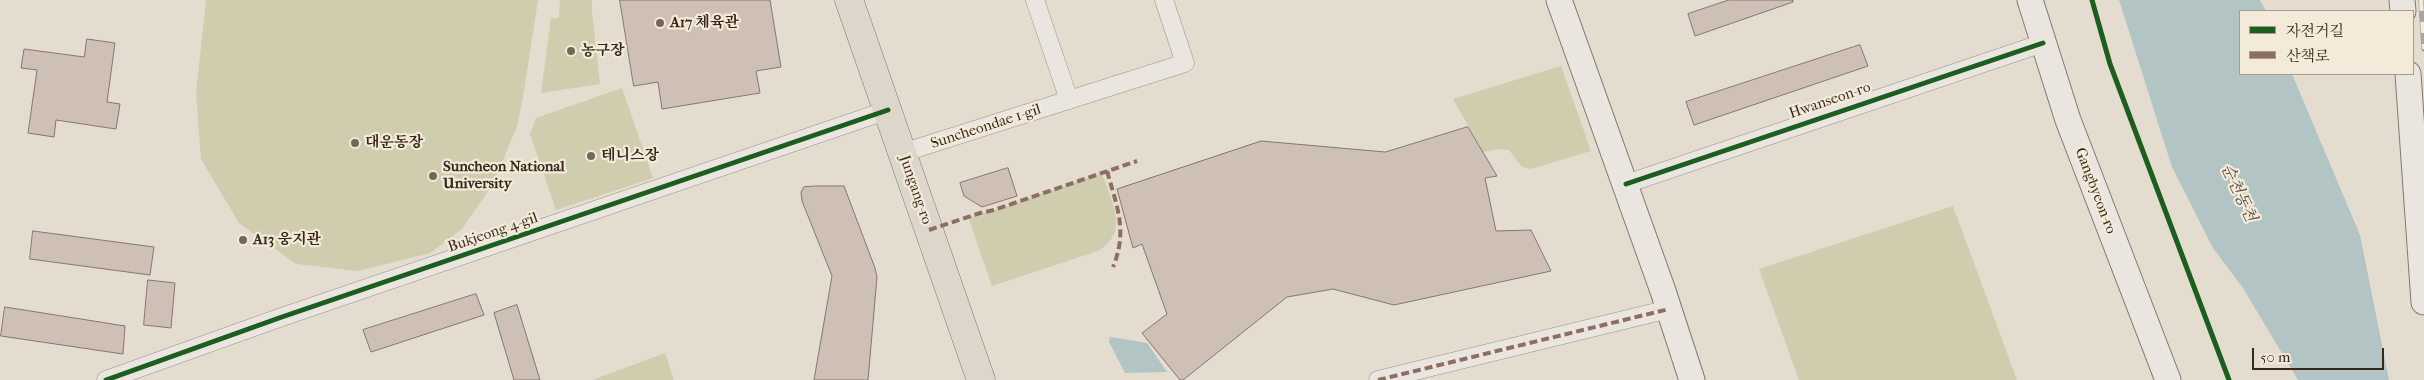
<!DOCTYPE html>
<html>
<head>
<meta charset="utf-8">
<style>
	body { margin:0 }
	#map { position:relative; width:2424px; height:380px; overflow:hidden; background:#e4dccf; font-family:"IM FELL French Canon","Noto Serif KR",serif }
	canvas { display:block }
	.legend { position:absolute; left:2239px; top:10px; width:175px; height:65px; box-sizing:border-box; background:#f3eada; border:1px solid #a89c8c; margin:0; padding:6px 9px; list-style:none; font-size:15px; color:#382817 }
	.legend li { display:flex; align-items:center; gap:10px; height:25px }
	.legend b { width:25px; border:1px solid #a89c8c }
	.scale { position:absolute; left:2252px; top:348px; width:132px; height:22px; box-sizing:border-box; border:2px solid #382817; border-top:0; padding-left:6px; font-size:15px; line-height:18px; white-space:nowrap; color:#382817; -webkit-text-stroke:4px #f3eada; paint-order:stroke }
</style>
</head>
<body>
<div id="map">
<canvas width="2424" height="380"></canvas>
<ul class="legend">
<li><b style="height:6px;background:#1b5e20"></b>자전거길</li>
<li><b style="height:6px;background:#8d6e63"></b>산책로</li>
</ul>
<div class="scale">50 m</div>
</div>
<script>
const ctx = document.querySelector('canvas').getContext('2d');
ctx.lineJoin = 'round';
function fillPath(path, color) { ctx.fillStyle = color; ctx.fill(path, 'evenodd'); }
function trace(path, color, width, dash) { ctx.strokeStyle = color; ctx.lineWidth = width; ctx.lineCap = dash ? 'butt' : 'round'; ctx.setLineDash(dash || []); ctx.stroke(path); }
function drawText(font, color, halo, rows, align = 'center') {
  ctx.font = font + ' "IM FELL French Canon","Noto Serif KR",serif'; ctx.lineWidth = 4.5; ctx.setLineDash([]); ctx.textBaseline = 'middle'; ctx.strokeStyle = halo; ctx.fillStyle = color; for (const [text, x, y, turn = 0] of rows) {
    ctx.save(); ctx.translate(x, y); ctx.rotate((+turn || 0) * Math.PI / 180); ctx.textAlign = isNaN(turn) ? turn : align; if (halo) ctx.strokeText(text, 0, 0); ctx.fillText(text, 0, 0); ctx.restore();
  }
}
fillPath(new Path2D(`
	M206,0H538L523,97L517,126L493,184L462,229L430,253L358,271L296,264L239,223L201,159L196,93Z
	M560,0H592V12L600,84L541,93L551,18H559Z
	M1561,66L1591,151L1531,169L1522,167L1509,150L1499,149L1483,152L1453,99Z
	M622,88L653,178L556,210L530,134L536,118Z
	M1102,173C1111,202 1131,232 1098,251L992,286L968,217L994,210Z
	M1953,206L2017,380H1799L1759,269Z
	M665,353L674,380H592Z`), '#cfcdad');
fillPath(new Path2D(`
	M2119,0H2260L2266,11H2240V74H2292L2360,235L2389,380H2298L2243,288L2213,248L2172,167Z
	M1110,337L1147,343L1167,372L1125,373L1109,342Z`), '#b2c4c4');
const building = new Path2D(`
	M620,0H770L781,67L756,71L760,93L662,109L658,82L634,86Z
	M1729,0H1793V2L1695,36L1688,14Z
	M87,39L115,43L107,102L120,104L116,129L56,120L54,137L28,133L37,70L21,68L24,49L84,57Z
	M1860,45L1868,66L1694,125L1686,102Z
	M1468,127L1497,176L1485,178L1496,231L1531,230L1551,271L1394,305L1333,289L1287,297L1183,380H1180L1142,333L1167,314L1142,244L1133,248L1117,189L1261,141L1385,152Z
	M1008,168L1017,196L982,207L964,196L960,183Z
	M816,186H844L875,268L877,277L868,380H814L832,276L802,201L801,192L804,187Z
	M33,231L154,247L150,275L30,259Z
	M148,280L175,283L171,328L144,325Z
	M476,294L484,315L371,352L363,330Z
	M517,305L540,380H514L494,313Z
	M5,307L125,326L123,354L1,336Z`);
fillPath(building, '#cfc0b6');
trace(building, '#7f7970', 1);
const street = new Path2D(`
	M1035,0L1069,100
	M902,153L1185,63L1164,0
	M1626,184L2043,43
	M106,380L279,318L888,110
	M1378,380L1669,309`);
const secondary = new Path2D(`
	M1559,0L1663,291L1692,380
	M2030,0L2068,120L2168,380
	M2402,0L2403,11
	M2408,74L2424,302`);
const primary = new Path2D(`
	M849,0L981,380`);
trace(street, '#989288', 19);
trace(secondary, '#7f7970', 27);
trace(primary, '#7f7970', 29);
trace(street, '#eae6df', 18);
trace(secondary, '#eae6df', 25);
trace(primary, '#ddd6ca', 28);
const rail = new Path2D(`
	M2421,0L2424,49`);
trace(rail, '#a9a59e', 5.5);
trace(rail, '#f3eada', 4, [11]);
trace(new Path2D(`
	M1107,171C1117,207 1128,231 1113,267
	M929,230L980,213L994,210L1137,161
	M1378,380L1669,309`), '#8d6e63', 4, [8, 4]);
trace(new Path2D(`
	M2092,0L2110,64L2229,380
	M1626,184L2043,43
	M106,380L279,318L888,110`), '#1b5e20', 5);
for (const [x, y, r, color] of [
	[660,23,5,"#746757"],
	[571,51,5,"#746757"],
	[355,143,5,"#746757"],
	[591,156,5,"#746757"],
	[433,176,5,"#746757"],
	[243,240,5,"#746757"]
]) { const dot = new Path2D(); dot.arc(x, y, r, 0, 2 * Math.PI); ctx.fillStyle = color; ctx.fill(dot); trace(dot, '#f3eada', 2); }
drawText('bold 15px', '#382817', '#f3eada', [
	["A17 체육관",670,23],
	["농구장",581,51],
	["대운동장",365,143],
	["테니스장",601,156],
	["Suncheon National",443,167],
	["University",443,184],
	["A13 웅지관",253,240]
], 'left');
drawText('15px', '#382817', '#f3eada', [
	["Hwanseon-ro",1830,101,-19],
	["Suncheondae 1-gil",986,127,-18],
	["Jungang-ro",915,190,71],
	["Gangbyeon-ro",2095,191,69],
	["Bukjeong 4-gil",493,233,-19]
]);
drawText('italic 16px', '#514c41', '#f3eada', [
	["순천동천",2238,193,65]
]);
</script>
</body>
</html>
